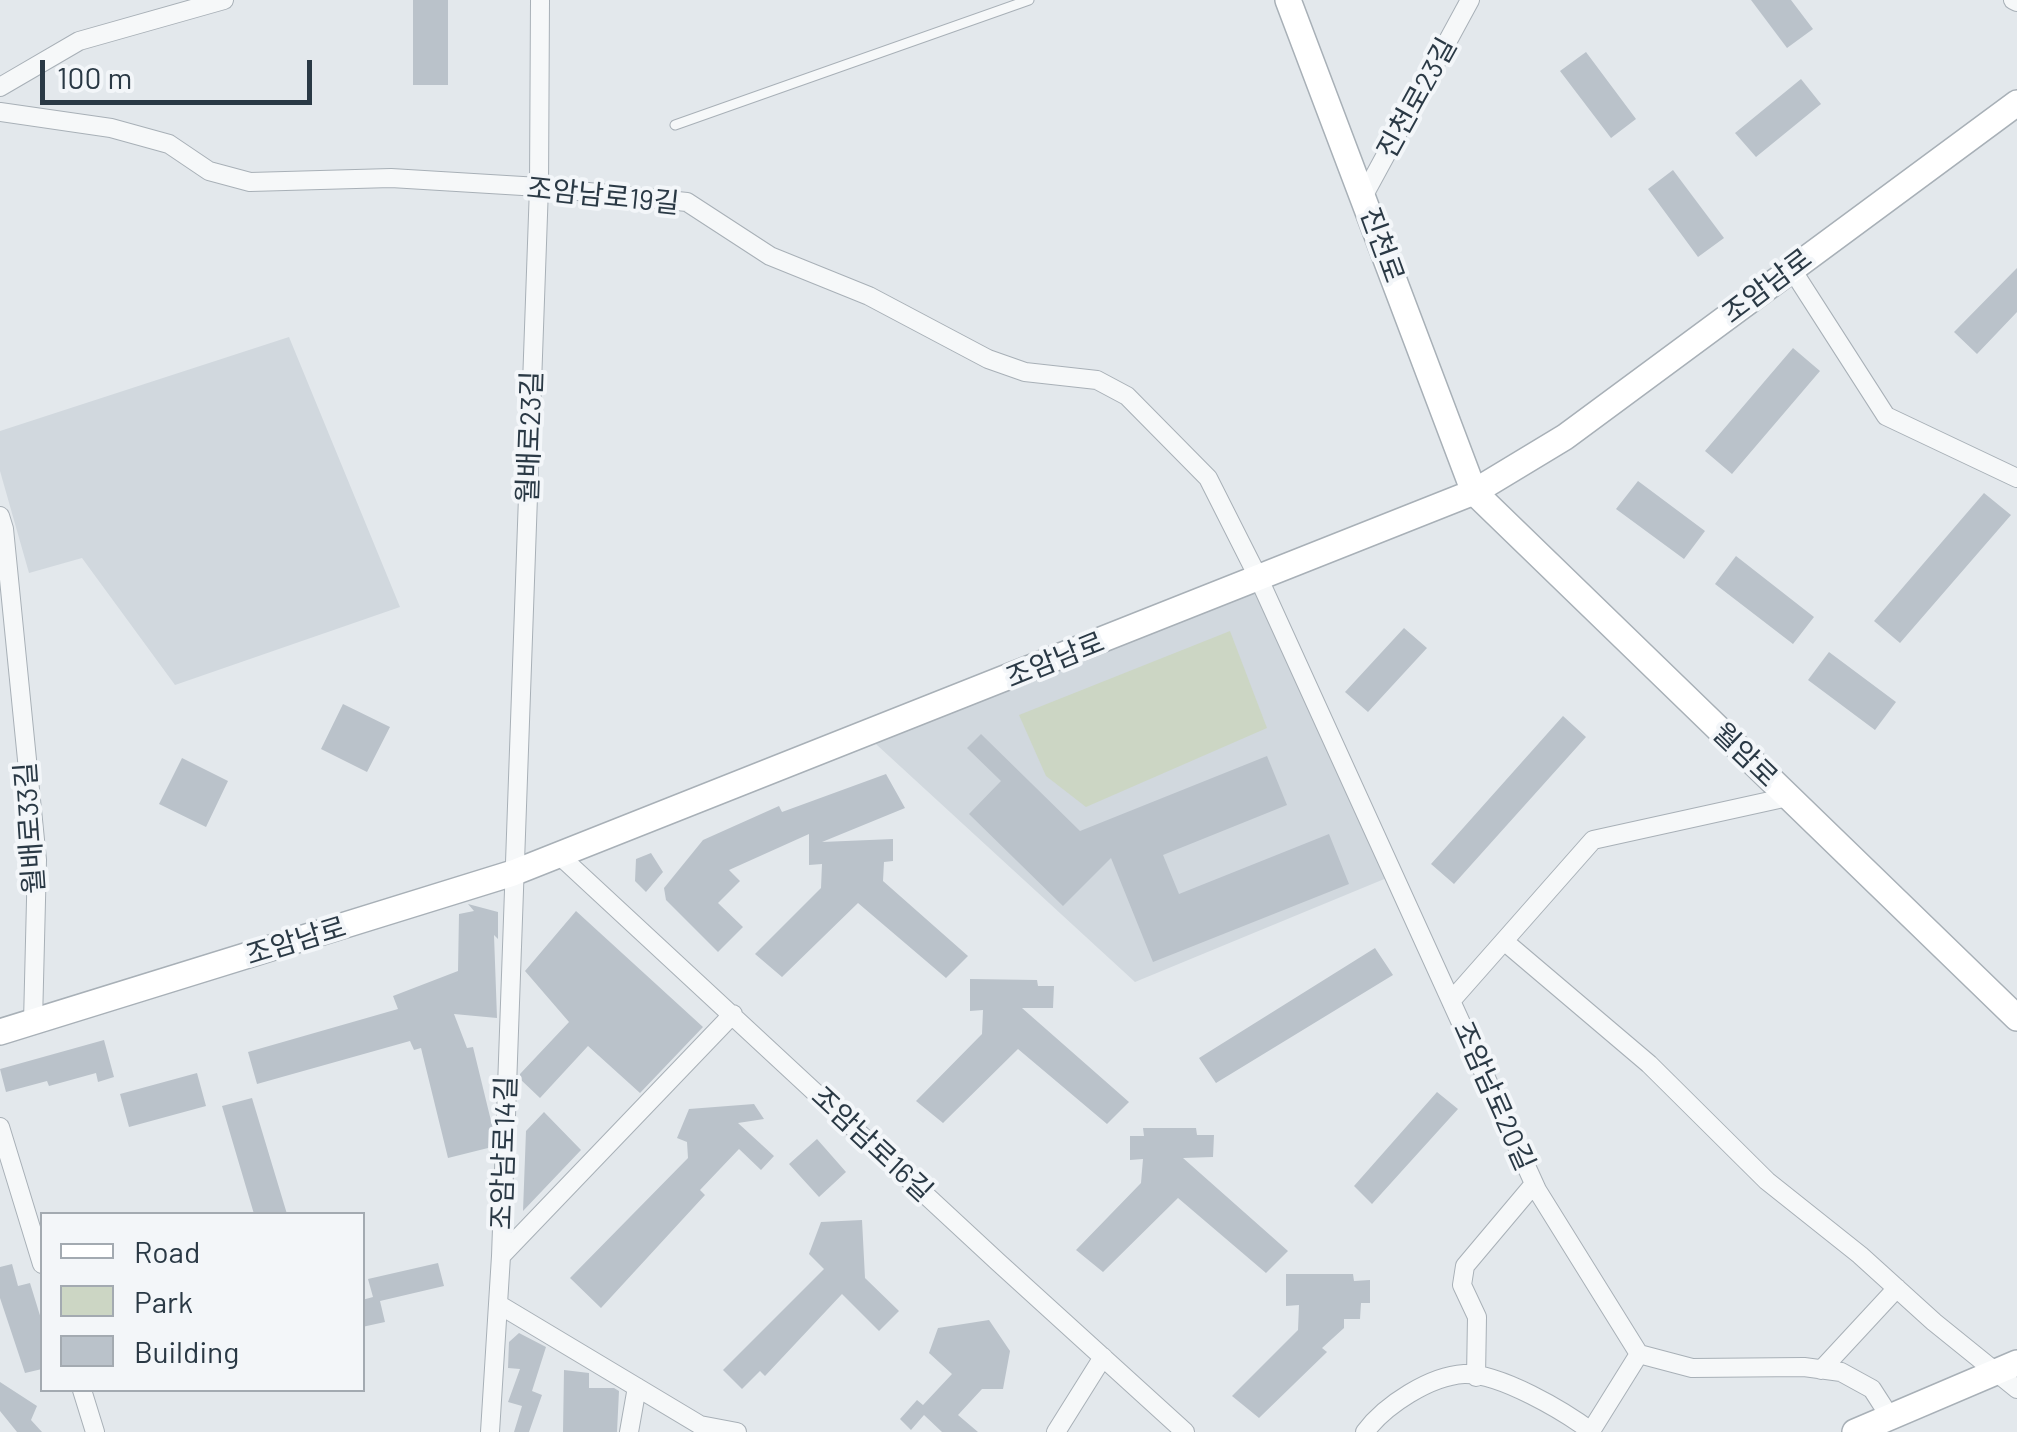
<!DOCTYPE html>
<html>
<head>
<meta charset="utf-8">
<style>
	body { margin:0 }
	#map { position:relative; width:2017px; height:1432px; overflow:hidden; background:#e3e8ec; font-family:Barlow,sans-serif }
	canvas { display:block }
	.legend { position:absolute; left:40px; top:1212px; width:325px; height:180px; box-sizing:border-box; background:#f3f6f9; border:2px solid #a3aab1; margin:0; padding:12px 18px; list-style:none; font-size:30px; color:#2a3945 }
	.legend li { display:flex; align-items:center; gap:20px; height:50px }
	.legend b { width:50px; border:2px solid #a3aab1 }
	.scale { position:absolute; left:40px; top:60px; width:272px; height:45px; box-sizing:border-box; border:5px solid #2a3945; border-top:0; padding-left:12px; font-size:30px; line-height:35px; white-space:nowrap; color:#2a3945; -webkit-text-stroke:8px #f3f6f9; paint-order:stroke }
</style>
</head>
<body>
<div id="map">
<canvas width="2017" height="1432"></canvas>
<ul class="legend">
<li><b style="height:12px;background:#fff"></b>Road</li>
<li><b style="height:28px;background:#ccd6c4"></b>Park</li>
<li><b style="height:28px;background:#bac2ca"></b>Building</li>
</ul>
<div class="scale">100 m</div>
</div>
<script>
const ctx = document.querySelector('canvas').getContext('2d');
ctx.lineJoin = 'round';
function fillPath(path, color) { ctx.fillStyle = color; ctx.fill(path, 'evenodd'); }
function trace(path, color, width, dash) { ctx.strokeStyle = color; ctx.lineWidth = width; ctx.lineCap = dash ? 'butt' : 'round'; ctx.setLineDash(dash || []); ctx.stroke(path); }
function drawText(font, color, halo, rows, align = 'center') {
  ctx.font = font + ' Barlow,"Noto Sans KR",sans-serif'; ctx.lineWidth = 8; ctx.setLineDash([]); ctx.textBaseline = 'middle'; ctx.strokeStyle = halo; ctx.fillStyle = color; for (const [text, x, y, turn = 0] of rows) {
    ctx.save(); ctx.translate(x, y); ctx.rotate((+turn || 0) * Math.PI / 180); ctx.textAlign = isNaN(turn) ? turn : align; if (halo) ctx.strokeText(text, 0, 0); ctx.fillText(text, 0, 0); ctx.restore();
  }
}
fillPath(new Path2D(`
	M289,337L400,607L175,685L82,558L29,573L0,471V431Z
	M1259,579L1394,875L1135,982L865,734Z`), '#d1d8de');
fillPath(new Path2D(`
	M1230,631L1267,728L1086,807L1046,776L1019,715Z`), '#ccd6c4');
fillPath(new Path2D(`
	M413,0H448V85H413Z
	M1751,0H1791L1813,29L1787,48Z
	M1586,52L1636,119L1611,138L1560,71Z
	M1801,79L1821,104L1756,157L1735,133Z
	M1673,170L1724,238L1698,257L1648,189Z
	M2017,268V312L1977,354L1954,332Z
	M1793,348L1820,371L1732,474L1705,451Z
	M1638,481L1705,531L1684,559L1616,509Z
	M1984,493L2011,515L1900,643L1874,621Z
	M1736,556L1814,617L1793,644L1715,584Z
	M1404,628L1427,648L1368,712L1345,692Z
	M1829,652L1896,702L1875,730L1808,680Z
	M343,704L390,727L367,772L321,749Z
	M1563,716L1586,737L1454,884L1431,864Z
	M981,734L1080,831L1267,756L1287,805L1163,855L1179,894L1329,834L1349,884L1153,962L1111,858L1063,906L969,814L1001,781L967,748Z
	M182,758L228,781L206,827L159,804Z
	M886,774L905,808L822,842L893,839V861L884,862L883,881L968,956L946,978L858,903L782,977L755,954L821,888L822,864L809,865V834L729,870L740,881L718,903L743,927L718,952L666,900L664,888L703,840L779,806L782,812Z
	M651,853L663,872L646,892L635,881L636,859Z
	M468,904L498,912V939L494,935L497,1018L454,1014L467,1048L473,1047L493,1129L492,1147L448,1158L421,1048L414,1050L410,1041L257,1084L248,1052L398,1009L393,996L458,971L459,914L474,911Z
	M576,911L703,1027L640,1093L588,1046L540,1098L520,1079V1074L569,1022L525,971Z
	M1375,948L1393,975L1216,1083L1199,1058Z
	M970,979L1037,980L1038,986H1054L1053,1008H1022L1129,1102L1107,1124L1018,1049L943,1123L916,1101L982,1034L983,1010L970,1011Z
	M104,1040L114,1077L98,1082L96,1073L49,1086L47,1081L6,1092L0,1069Z
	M197,1073L206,1106L129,1127L120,1094Z
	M1437,1092L1458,1109L1372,1204L1354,1186Z
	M252,1098L287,1214H254L222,1106Z
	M754,1104L764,1119L738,1123L774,1156L761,1170L739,1149L700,1190L705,1195L601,1308L570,1278L688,1158L687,1142L677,1138L689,1109Z
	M544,1112L581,1150L523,1211L526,1131Z
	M1143,1128H1196L1197,1135H1214L1213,1157L1183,1158L1288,1251L1266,1273L1178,1198L1103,1272L1076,1250L1141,1183L1143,1159L1130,1160V1136H1144Z
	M817,1139L846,1172L819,1197L789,1164Z
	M862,1220L865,1278L899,1311L879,1331L842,1294L765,1376L760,1371L742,1389L723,1370L824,1269L809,1254L821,1222Z
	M438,1263L444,1286L380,1301L385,1322L362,1327V1300L373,1297L368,1279Z
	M12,1264L18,1286L30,1283L42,1322V1369L25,1373L0,1298V1267Z
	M1286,1274H1353L1354,1281L1370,1280V1303H1361L1360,1319H1344V1328L1322,1348L1327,1352L1259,1418L1232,1396L1298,1330L1299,1305L1286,1306Z
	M989,1320L1010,1351L1003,1389H982L958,1415L978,1432H942L924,1415L911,1430L900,1419L917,1400L923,1405L952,1374L929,1353L938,1328Z
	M519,1333L546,1347L532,1391L542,1395L529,1432H514L522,1406L508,1402L520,1369L508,1368L509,1342Z
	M564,1370L589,1373V1388H614L619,1391L617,1432H563Z
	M0,1382L37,1406L31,1420L42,1432H17L0,1411Z`), '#bac2ca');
const lane = new Path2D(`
	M675,125L1029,0`);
const street = new Path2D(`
	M2013,0L2017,2
	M0,87L79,41L224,0
	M0,112L111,128L169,144L209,171L250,182L391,178L539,187L687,202L770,256L869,296L988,359L1025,372L1097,380L1127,396L1208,478L1259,579L1537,1190L1639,1354L1692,1368L1804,1367L1841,1372L1872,1389L1890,1417
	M1364,195L1470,0
	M1791,268L1886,416L2017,478
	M0,516L4,529L37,860L33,1022
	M559,855L998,1262L1185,1432
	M1504,941L1649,1064L1767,1181L1860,1255L1934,1322L2017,1389
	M1451,1001L1593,840L1788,797
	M0,1127L42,1264
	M501,1256L733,1014
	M498,1304L700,1425L737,1432
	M1821,1370L1897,1288
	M1476,1377L1477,1317L1462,1285L1465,1266L1534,1184
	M82,1390L95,1432
	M1591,1431L1639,1354
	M490,1432L501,1256L539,187L540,0
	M629,1432L637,1387
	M1056,1432L1103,1357
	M1365,1432C1385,1405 1430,1376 1464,1374C1500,1373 1564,1411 1592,1432`);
const secondary = new Path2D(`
	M1288,0L1474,492L2017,1018
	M0,1032L513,873L1474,492L1565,437L2017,103
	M1855,1432L2017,1363`);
trace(lane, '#a8b0b7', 11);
trace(street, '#a8b0b7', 20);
trace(secondary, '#a8b0b7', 28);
trace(lane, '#f6f8f9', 9);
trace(street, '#f6f8f9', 18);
trace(secondary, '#fff', 25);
drawText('28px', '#2a3945', '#f3f6f9', [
	["진천로23길",1417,98,-61],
	["조암남로19길",603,196,6],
	["진천로",1382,245,70],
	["조암남로",1767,286,-37],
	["월배로23길",530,437,-88],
	["조암남로",1055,660,-22],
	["월암로",1745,755,44],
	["월배로33길",30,828,-94],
	["조암남로",296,941,-17],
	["조암남로20길",1494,1096,66],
	["조암남로16길",872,1144,43],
	["조암남로14길",504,1153,-88]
]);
</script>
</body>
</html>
